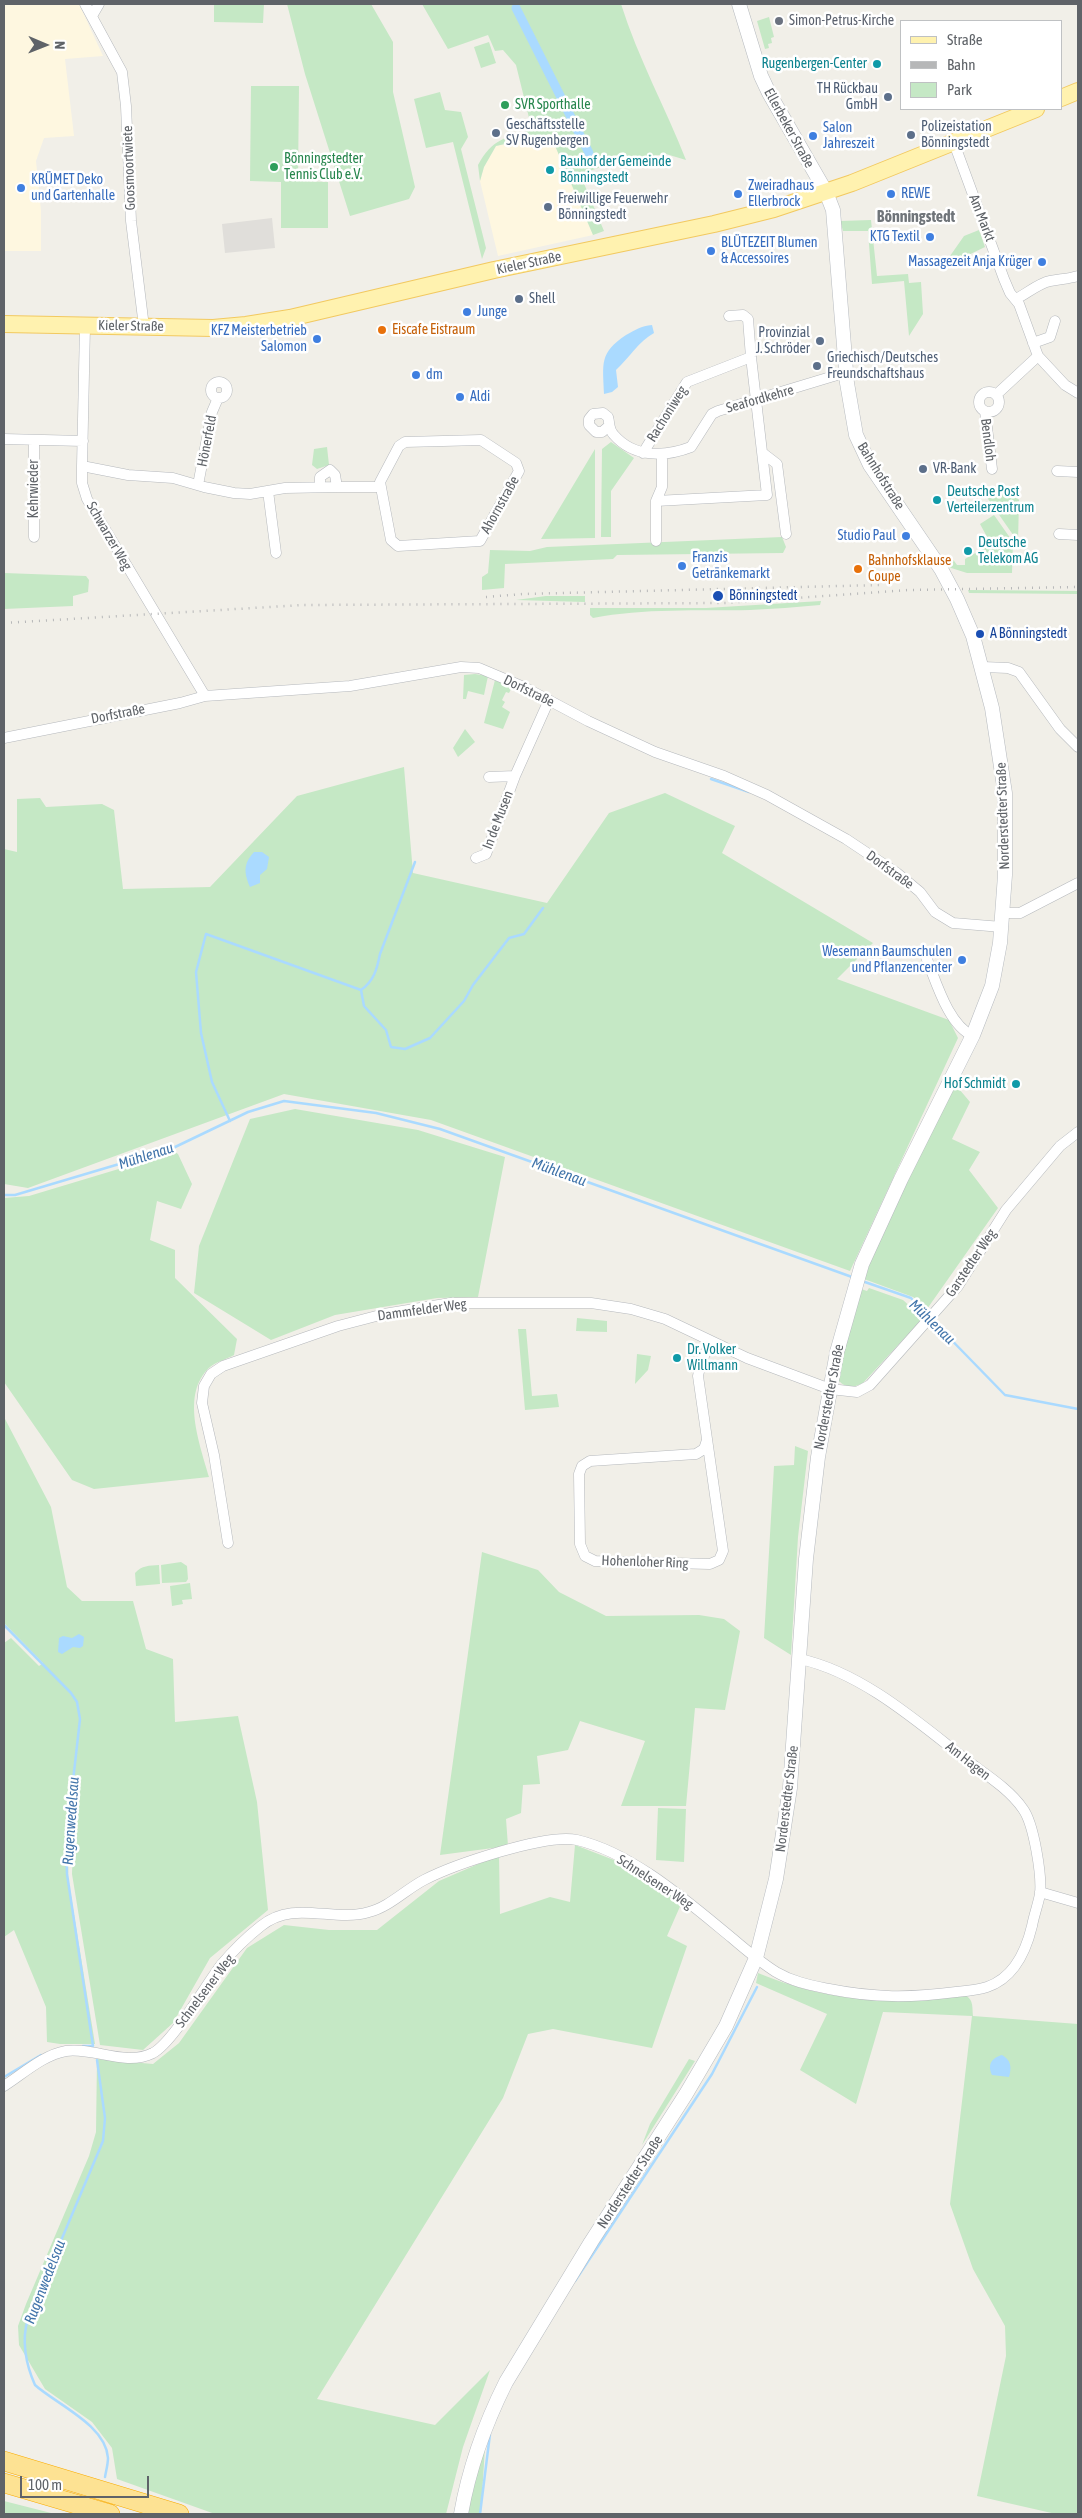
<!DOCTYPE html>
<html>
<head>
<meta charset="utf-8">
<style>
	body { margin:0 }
	#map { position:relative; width:1082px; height:2518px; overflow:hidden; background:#f1efe8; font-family:"Asap Condensed",sans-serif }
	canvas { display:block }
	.frame { position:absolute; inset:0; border:5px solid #5f6368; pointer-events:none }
	.legend { position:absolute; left:900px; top:20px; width:162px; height:90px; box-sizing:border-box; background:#fff; border:1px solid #bfc1c3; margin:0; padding:6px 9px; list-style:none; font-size:15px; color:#5f6368 }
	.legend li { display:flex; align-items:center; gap:10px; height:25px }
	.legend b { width:25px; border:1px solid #bfc1c3 }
	.north { position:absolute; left:20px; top:20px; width:50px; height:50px; -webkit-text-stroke:4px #fff; paint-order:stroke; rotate:91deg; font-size:14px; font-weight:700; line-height:20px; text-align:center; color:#5f6368 }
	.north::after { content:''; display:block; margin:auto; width:18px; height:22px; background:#5f6368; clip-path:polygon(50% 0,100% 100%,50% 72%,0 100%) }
	.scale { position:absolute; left:20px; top:2476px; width:129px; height:22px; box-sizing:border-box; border:2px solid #5f6368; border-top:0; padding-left:6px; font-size:15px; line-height:18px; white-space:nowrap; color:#5f6368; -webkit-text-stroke:4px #fff; paint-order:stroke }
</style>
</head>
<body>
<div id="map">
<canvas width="1082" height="2518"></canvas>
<div class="frame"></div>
<ul class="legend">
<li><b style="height:6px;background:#fff2af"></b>Straße</li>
<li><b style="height:6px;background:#b6b7b8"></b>Bahn</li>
<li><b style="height:14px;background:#c5e8c5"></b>Park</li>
</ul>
<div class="north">N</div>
<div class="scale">100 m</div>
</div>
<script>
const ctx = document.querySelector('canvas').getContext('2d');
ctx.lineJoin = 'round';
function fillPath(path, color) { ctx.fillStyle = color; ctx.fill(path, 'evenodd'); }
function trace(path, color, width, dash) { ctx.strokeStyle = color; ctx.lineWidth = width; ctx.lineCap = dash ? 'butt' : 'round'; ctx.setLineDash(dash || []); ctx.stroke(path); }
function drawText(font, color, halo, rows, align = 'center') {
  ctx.font = font + ' "Asap Condensed",sans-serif'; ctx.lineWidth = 5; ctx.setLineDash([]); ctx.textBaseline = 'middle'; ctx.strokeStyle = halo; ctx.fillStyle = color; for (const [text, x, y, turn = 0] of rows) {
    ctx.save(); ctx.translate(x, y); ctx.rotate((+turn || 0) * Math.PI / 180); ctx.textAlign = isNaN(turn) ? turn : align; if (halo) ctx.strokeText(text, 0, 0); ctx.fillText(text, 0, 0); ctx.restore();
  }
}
fillPath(new Path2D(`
	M4,4H79L103,56L65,59L74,136L44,138L36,161L41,211V251H4Z
	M550,134L593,235L498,256L480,181L484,167L496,146Z`), '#fef7e0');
fillPath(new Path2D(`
	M272,218L275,248L225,253L222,224Z`), '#e0deda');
fillPath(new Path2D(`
	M214,4H264L263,23L214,22Z
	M287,4H371L393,42V92L415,187L409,199L350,216L305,74Z
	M422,4H621C638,58 665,107 686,160L666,154L623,160L580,174L604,231L593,235L550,134L496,146L484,167L480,181L478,165C492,139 506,137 532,130L516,65L503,50L495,51L488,35L448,49Z
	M769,17L774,37L771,38L772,43L768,44L769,48L765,49L757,21Z
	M489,42L496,63L481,68L474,47Z
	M251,86H299L298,181L328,182V228H281V182L250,181Z
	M440,92L445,110L461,112L468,137L461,149L486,248L482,259L453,142L426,148L414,99Z
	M871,220L877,276L908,274L909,283L921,282L923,314L909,336L904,281L872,284L868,231H843L840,221Z
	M979,230L985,247L960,259L950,256L964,236Z
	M611,442L634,458L611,491V537H601L602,449Z
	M327,447L329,465L317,469L312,465L314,449Z
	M595,449V538L541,539Z
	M995,492H1014L1019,500L1018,542L986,496Z
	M994,515L1013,542L1012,573H967L948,567L952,558L957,565H965V559L991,544L980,524Z
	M782,537L786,547L783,553L617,555L613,559L505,564L504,588L482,590V577L488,573L490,550L530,551L547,547Z
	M4,573L86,576L89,580L88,592L73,596V606L4,609Z
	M968,590L1078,591V594L969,593Z
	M546,596H585V602L516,600Z
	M821,601L820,605C796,607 774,609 750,610C698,611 644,608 593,618L590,615V608H706Z
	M475,674L488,676L484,695L468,691L466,699H463L464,675Z
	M495,680L512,687L509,693L506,692L502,700L505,702L502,707L510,712L503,729L484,723Z
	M465,729L475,742L458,757L453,748Z
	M404,767L413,873L547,903L609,813L665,793L735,826L722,853L873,943L837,979L949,1020L958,1038L850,1271L431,1120L284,1094L28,1188L4,1184V849L17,852V799L40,798L46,807L102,804L114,810L123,889L210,887L297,796Z
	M954,1083L970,1102L952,1139L980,1152L969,1170L998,1208L927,1309L913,1297L864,1279L868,1262Z
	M295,1109L418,1130L505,1157L478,1297L437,1298L335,1315L271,1340L194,1293L199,1246L250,1119Z
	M175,1152L178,1154L192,1184L181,1209L157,1201L150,1240L175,1250V1278L237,1339L234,1355C227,1359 216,1362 210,1367C180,1394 200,1444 209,1477L94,1489L72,1480L4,1382V1198L29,1196Z
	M869,1288L903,1300L923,1318L863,1383C853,1388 847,1389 839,1381L842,1345L861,1289L867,1291Z
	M577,1318L607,1321V1332L576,1331Z
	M518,1329H526L532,1396L557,1394L559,1407L525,1410Z
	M637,1354L651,1356L648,1370L635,1384Z
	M4,1417L51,1507L67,1587L82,1601H133L146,1649L173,1659L175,1722L238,1716L257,1802L268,1910L210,1958L173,2023L143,2050L100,2045L72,1874L73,1844H69L68,1877L95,2044H60L47,2042L46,2007L14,1930L4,1937V1643L11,1638L39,1666L43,1663L4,1623Z
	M795,1446L808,1451L798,1537L791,1655L764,1638L774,1466L794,1465Z
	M482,1552L538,1570L559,1592L606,1616L699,1615L724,1619L740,1631L725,1710L695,1708L686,1806H621L645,1741L580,1721L568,1750L537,1756L540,1784L523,1785L521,1813L506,1819L508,1846L440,1855Z
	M181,1562L187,1566L188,1579L186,1582L162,1583L161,1565Z
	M159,1565L160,1584L136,1586L135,1573C142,1565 149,1566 159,1565Z
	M190,1583L192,1599L182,1600L183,1604L172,1606L170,1586Z
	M658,1808L686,1809L684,1862L656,1860Z
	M575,1845L614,1860L682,1902L667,1936L687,1946L652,2048L553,2029L528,2034L503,2098L317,2399L435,2425L490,2370L463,2447L446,2514H215L117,2479L112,2448L92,2422L45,2389L19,2345L18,2326L26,2304L89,2156L96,2132L97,2059L153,2064L179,2043L247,1948L284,1925L329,1930H377L439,1881L499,1855L500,1914L550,1897L570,1902Z
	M758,1973C832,2003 885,2004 963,1994C974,1999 972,2006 973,2016L1078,2024V2514H1056L977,2496L1006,2356L1005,2326L973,2269L950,2204L972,2016L883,2012L856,2104L800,2070L827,2014L756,1983Z
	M689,2059L695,2061L642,2145L650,2124Z
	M485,2446L481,2514H466L471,2485Z
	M4,2501L55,2514H4Z`), '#c5e8c5');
fillPath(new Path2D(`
	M652,325L654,333C639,341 629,358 616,370L618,387L612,392L604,394C603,363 599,353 626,335C635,330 641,326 652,325Z
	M254,852H262L269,857L267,869L260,875V883L250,887C244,873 243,864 254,852Z
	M79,1634L84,1637L83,1646L80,1648L73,1647L62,1654L58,1652L59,1638L63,1636L72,1638Z
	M1002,2055C1011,2060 1012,2067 1009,2077L992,2075C987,2064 992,2058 1002,2055Z`), '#aadaff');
trace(new Path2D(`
	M711,779L749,792
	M361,990C374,981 377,969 380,954L415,862
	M230,1121L212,1082L201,1033L196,972L206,934L361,990L364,1006L386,1030L391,1047L405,1049L430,1038L464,1001L473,985L509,938L524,934L543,908
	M4,1195H15L173,1148L248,1112L284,1101L376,1113L440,1129L852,1277
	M862,1281L911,1298L928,1317
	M932,1320L1005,1395L1078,1409
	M4,1625L71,1693L77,1702L80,1719L66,1843L67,1874L93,2046H83
	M97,2060L105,2118L103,2141L28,2319C21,2340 26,2365 35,2385C56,2404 106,2425 108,2458C108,2464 106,2471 105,2477
	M4,2077L41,2055
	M575,2281L712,2074L757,1987
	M480,2514L490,2434`), '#aadaff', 2.5);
trace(new Path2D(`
	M516,8L589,153`), '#aadaff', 9);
const minor = new Path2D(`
	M85,4L122,72L126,106L131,221L144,327
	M92,16L99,4
	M954,143L1004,279L1010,293L1019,304L1038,356L1065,385L1078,393
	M1016,299C1026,294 1039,283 1050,281C1060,279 1068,279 1078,276
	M85,326L82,466V483L87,499L205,696
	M1033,343L1050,337L1055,321
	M211 390a8 8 0 1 1 16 0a8 8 0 1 1-16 0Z
	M979 402a10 10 0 1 1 20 0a10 10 0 1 1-20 0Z
	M996,395L1038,356
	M985,411L992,469
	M609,426L602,432H596L589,425V419L593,414L603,413L608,417C610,423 608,429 614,435C634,458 665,457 691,447L712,414L718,411L847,372
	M4,439L83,441
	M34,440V537
	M481,440L516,463L519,471L480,541L398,546L391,540L380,482L399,446L405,442Z
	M643,453L687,382L751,357
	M764,454L777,464L786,534
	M662,455V487L656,501L767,495L751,357L748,319L743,315L729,316
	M82,466L128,475L173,478L204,487L234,493L250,494L285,488L337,487L335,475L330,470L320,477V486
	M1057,471L1078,472
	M198,485L212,412L218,398
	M337,487H381
	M268,491L276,553
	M656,501V541
	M1059,534L1078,535
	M983,667L1008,668L1019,672L1060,729L1078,747
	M4,738L180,703L205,696L350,686L461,667L479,668L524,687L588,721L655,752L724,776L767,795L846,839L897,873L920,892L935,912L953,923L1002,927
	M489,777L515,776
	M476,858L486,854L515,776L549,700
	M1003,913H1020L1078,883
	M926,957C936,981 948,1025 973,1036
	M707,1440L704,1449L696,1454L590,1461L582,1466L579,1474L580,1544L585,1556L595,1561L710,1564L719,1560L723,1551L698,1376L701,1362L711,1342
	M228,1543L214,1455L202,1403L204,1386L211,1374L223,1366L338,1326L384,1314L451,1303H591L631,1309L665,1319L747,1358L830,1389L857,1392L870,1385L958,1286L1006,1210L1060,1146L1078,1132
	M1040,1892L1078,1903
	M4,2086C23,2074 43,2055 66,2051C94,2047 125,2067 153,2053C173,2042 205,1986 221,1965C232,1952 247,1937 261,1926C294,1899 333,1923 369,1912C389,1907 405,1890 424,1880C453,1865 546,1833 577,1840C633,1853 688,1902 732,1938C746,1950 760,1962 776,1972C793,1982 810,1985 829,1989C874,1998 910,1998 956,1992C966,1991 978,1990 987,1987C1014,1978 1026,1951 1032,1926C1034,1915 1038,1905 1040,1894C1042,1876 1034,1824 1023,1809C1010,1790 988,1776 969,1762C919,1723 863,1673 800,1659`);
const secondary = new Path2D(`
	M461,2514C469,2468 485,2424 506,2382L591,2242L686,2094L726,2026L756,1958L776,1879L790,1788L806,1559L818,1457L837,1352L862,1264L901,1179L973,1035L992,986L1000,943L1005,875V793L992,708L973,636L957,599L941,569L870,465L856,435L847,383L833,210L826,192L769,93L761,76L739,4`);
const primary = new Path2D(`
	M1061,98L1078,91
	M4,324L213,328L246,325L290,318L494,270L714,224L774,209L852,183L1036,109`);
const motorway = new Path2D(`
	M4,2461L179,2514
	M4,2483L110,2514`);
trace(minor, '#b5b8bc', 11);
trace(secondary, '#b6babf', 15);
trace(primary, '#f2c960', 18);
trace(motorway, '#f9ab00', 20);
trace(minor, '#fff', 10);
trace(secondary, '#fff', 14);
trace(primary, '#fff2af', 16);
trace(motorway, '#fde293', 19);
trace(new Path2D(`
	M486,597L523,594L880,585
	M4,623L303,605L726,603L908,590L1078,587`), '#b6b7b8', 2.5, [1, 6]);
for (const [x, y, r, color] of [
	[779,21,5,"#6b7280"],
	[877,64,5,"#0f9aa8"],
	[888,97,5,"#5c6f8a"],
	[505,105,5,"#2e9e5b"],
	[496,133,5,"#5c6f8a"],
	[911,135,5,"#5c6f8a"],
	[813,136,5,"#3f7fe0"],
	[274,167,5,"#2e9e5b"],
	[550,170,5,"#0f9aa8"],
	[21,188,5,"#3f7fe0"],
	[738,194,5,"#3f7fe0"],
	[891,194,5,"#3f7fe0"],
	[548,207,5,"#5c6f8a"],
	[930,237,5,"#3f7fe0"],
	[711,251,5,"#3f7fe0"],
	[1042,262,5,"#3f7fe0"],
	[519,299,5,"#5c6f8a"],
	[467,312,5,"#3f7fe0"],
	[382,330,5,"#e8710a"],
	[317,339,5,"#3f7fe0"],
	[820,341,5,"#5c6f8a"],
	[817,366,5,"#5c6f8a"],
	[416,375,5,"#3f7fe0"],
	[460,397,5,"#3f7fe0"],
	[923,469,5,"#5c6f8a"],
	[937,500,5,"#0f9aa8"],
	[906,536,5,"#3f7fe0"],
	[968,551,5,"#0f9aa8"],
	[682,566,5,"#3f7fe0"],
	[858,569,5,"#e8710a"],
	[718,596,6,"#1a4fb4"],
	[980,634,5,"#1a4fb4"],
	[962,960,5,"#3f7fe0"],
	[1016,1084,5,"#0f9aa8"],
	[677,1358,5,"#0f9aa8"]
]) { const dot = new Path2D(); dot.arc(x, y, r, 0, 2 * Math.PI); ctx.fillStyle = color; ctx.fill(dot); trace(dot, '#fff', 2); }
drawText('14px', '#5b616d', '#fff', [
	["Simon-Petrus-Kirche",789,21]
], 'left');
drawText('14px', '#0d838f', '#fff', [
	["Rugenbergen-Center",867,64,"right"],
	["Bauhof der Gemeinde",560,162],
	["Bönningstedt",560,178],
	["Deutsche Post",947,492],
	["Verteilerzentrum",947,508],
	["Deutsche",978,543],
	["Telekom AG",978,559],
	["Hof Schmidt",1006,1084,"right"],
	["Dr. Volker",687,1350],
	["Willmann",687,1366]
], 'left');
drawText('14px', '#4e5e75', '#fff', [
	["TH Rückbau",878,89,"right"],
	["GmbH",878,105,"right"],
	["Geschäftsstelle",506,125],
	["SV Rugenbergen",506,141],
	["Polizeistation",921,127],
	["Bönningstedt",921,143],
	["Freiwillige Feuerwehr",558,199],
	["Bönningstedt",558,215],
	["Shell",529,299],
	["Provinzial",810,333,"right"],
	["J. Schröder",810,349,"right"],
	["Griechisch/Deutsches",827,358],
	["Freundschaftshaus",827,374],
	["VR-Bank",933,469]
], 'left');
drawText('14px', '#27864d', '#fff', [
	["SVR Sporthalle",515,105],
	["Bönningstedter",284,159],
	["Tennis Club e.V.",284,175]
], 'left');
drawText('14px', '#5f6368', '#fff', [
	["Ellerbeker Straße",789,128,61],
	["Goosmoortwiete",129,168,-92],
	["Am Markt",982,218,69],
	["Kieler Straße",529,263,-12],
	["Kieler Straße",131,326,1],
	["Seafordkehre",760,399,-16],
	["Rachoniweg",667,414,-58],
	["Bendloh",988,440,83],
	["Hönerfeld",207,441,-79],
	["Bahnhofstraße",881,476,58],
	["Kehrwieder",34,489,-90],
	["Ahornstraße",500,505,-61],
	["Schwarzer Weg",109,536,60],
	["Dorfstraße",529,691,26],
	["Dorfstraße",118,714,-11],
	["Norderstedter Straße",1003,816,-92],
	["In de Musen",498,820,-69],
	["Dorfstraße",890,870,36],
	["Garstedter Weg",971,1263,-56],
	["Dammfelder Weg",422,1310,-8],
	["Norderstedter Straße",829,1397,-79],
	["Hohenloher Ring",645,1562,2],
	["Am Hagen",968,1761,38],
	["Norderstedter Straße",787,1799,-83],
	["Schnelsener Weg",655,1882,33],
	["Schnelsener Weg",205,1991,-53],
	["Norderstedter Straße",630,2182,-57]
]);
drawText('14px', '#366cbe', '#fff', [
	["Salon",823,128],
	["Jahreszeit",823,144],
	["KRÜMET Deko",31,180],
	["und Gartenhalle",31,196],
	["Zweiradhaus",748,186],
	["Ellerbrock",748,202],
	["REWE",901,194],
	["KTG Textil",920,237,"right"],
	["BLÜTEZEIT Blumen",721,243],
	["& Accessoires",721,259],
	["Massagezeit Anja Krüger",1032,262,"right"],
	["Junge",477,312],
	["KFZ Meisterbetrieb",307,331,"right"],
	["Salomon",307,347,"right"],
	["dm",426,375],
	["Aldi",470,397],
	["Studio Paul",896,536,"right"],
	["Franzis",692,558],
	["Getränkemarkt",692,574],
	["Wesemann Baumschulen",952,952,"right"],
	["und Pflanzencenter",952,968,"right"]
], 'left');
drawText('14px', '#c56008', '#fff', [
	["Eiscafe Eistraum",392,330],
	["Bahnhofsklause",868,561],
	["Coupe",868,577]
], 'left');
drawText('14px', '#164399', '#fff', [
	["Bönningstedt",729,596],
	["A Bönningstedt",990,634]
], 'left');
drawText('italic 15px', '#4174aa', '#fff', [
	["Mühlenau",146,1156,-18],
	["Mühlenau",559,1172,20],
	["Mühlenau",932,1322,44],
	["Rugenwedelsau",71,1821,-86],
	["Rugenwedelsau",45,2282,-69]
]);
drawText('bold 16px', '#70757a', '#fff', [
	["Bönningstedt",916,217]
]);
</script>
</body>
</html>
